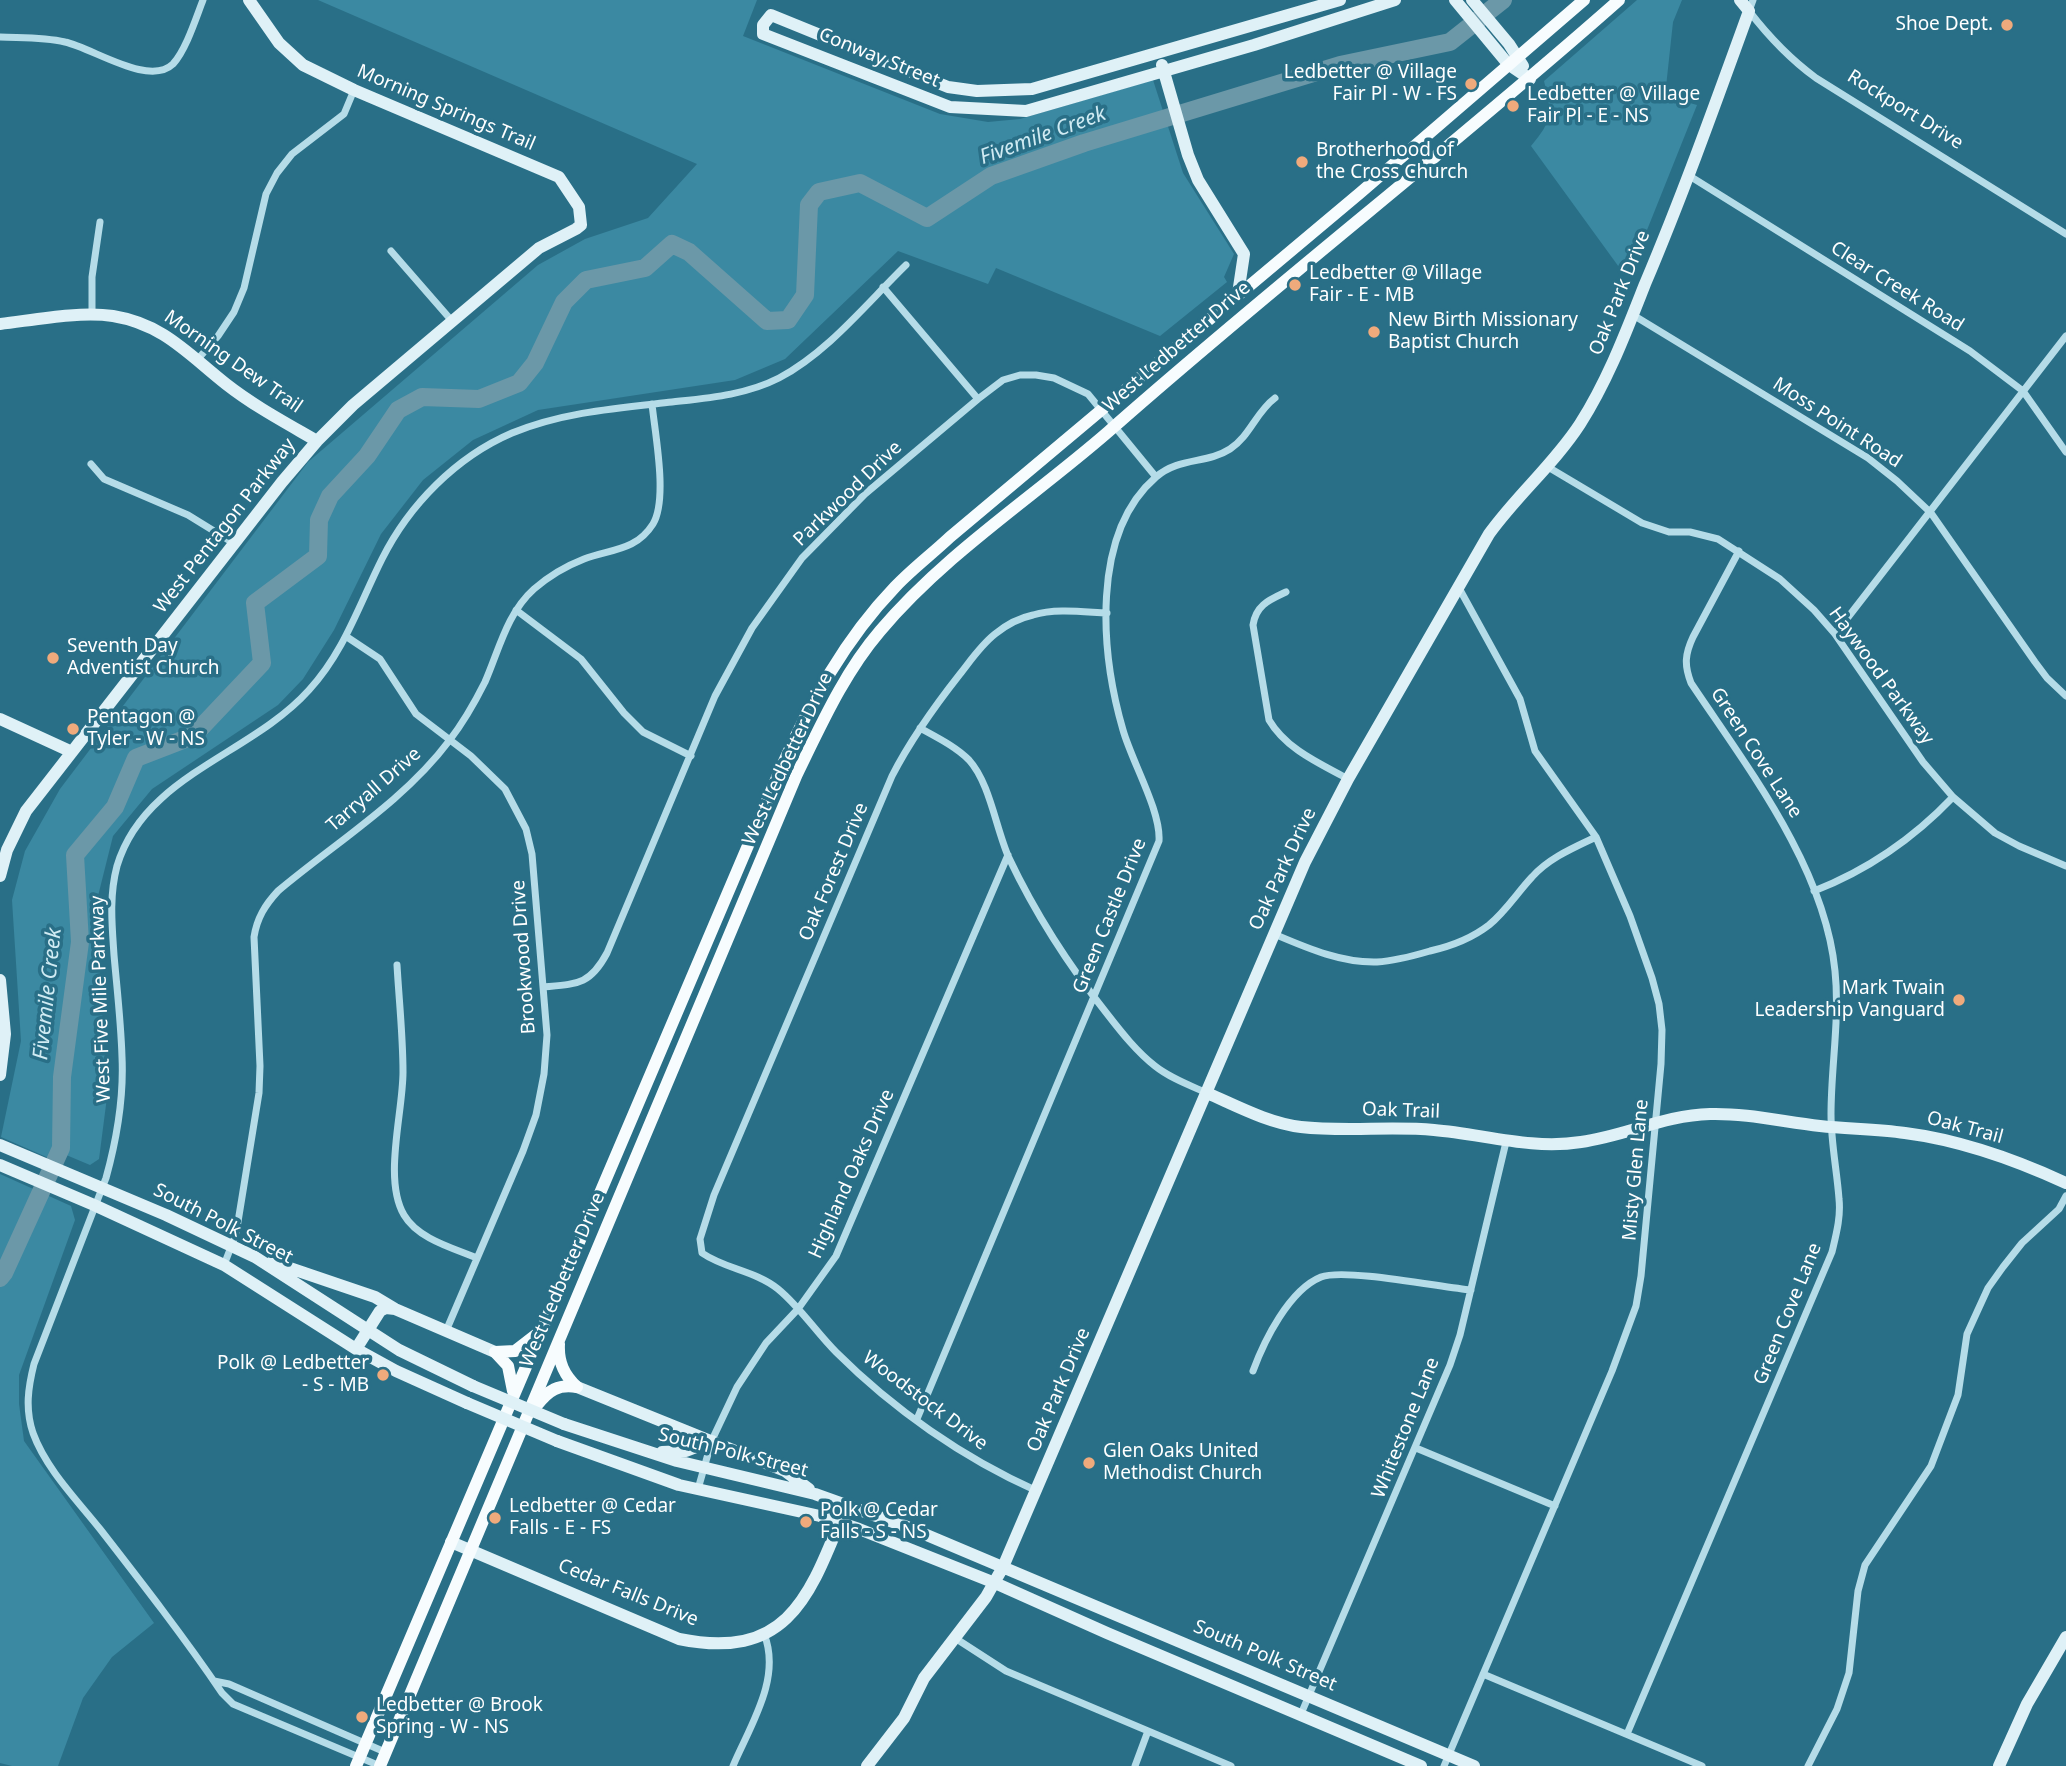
<!DOCTYPE html>
<html>
<head>
<meta charset="utf-8">
<style>
	body { margin:0 }
	canvas { display:block; background:#296f87 }
</style>
</head>
<body>
<canvas width="2066" height="1766"></canvas>
<script>
const ctx = document.querySelector('canvas').getContext('2d');
ctx.lineJoin = 'round';
function fillPath(path, color) { ctx.fillStyle = color; ctx.fill(path, 'evenodd'); }
function trace(path, color, width, dash) { ctx.strokeStyle = color; ctx.lineWidth = width; ctx.lineCap = dash ? 'butt' : 'round'; ctx.setLineDash(dash || []); ctx.stroke(path); }
function drawText(font, color, halo, rows, align = 'center') {
  ctx.font = font + ' "Noto Sans",sans-serif'; ctx.lineWidth = 7; ctx.setLineDash([]); ctx.textBaseline = 'middle'; ctx.strokeStyle = halo; ctx.fillStyle = color; for (const [text, x, y, turn = 0] of rows) {
    ctx.save(); ctx.translate(x, y); ctx.rotate((+turn || 0) * Math.PI / 180); ctx.textAlign = isNaN(turn) ? turn : align; if (halo) ctx.strokeText(text, 0, 0); ctx.fillText(text, 0, 0); ctx.restore();
  }
}
fillPath(new Path2D(`
	M318,0H757L743,36L940,114L988,122L1020,119L1153,80L1183,173L1234,254L1224,277L1227,282L1160,336L996,268L988,284L898,251L785,359L735,380L538,410L473,440L423,480L381,534L334,630L303,679L278,705L152,789L113,836L96,904L107,1097L99,1159L90,1165L52,1149L51,1159L1,1137L21,1041L12,900L25,851L60,789L308,462L538,265L585,239L648,218L697,164Z
	M1637,0H1682L1673,22L1665,96L1697,105L1645,235L1624,274L1531,146C1553,120 1552,113 1544,81Z
	M0,1174L71,1206L75,1220L19,1375V1404L24,1441L154,1623L112,1657L83,1698L58,1766H12L0,1763Z`), '#3b89a2');
trace(new Path2D(`
	M0,1278L4,1273L61,1148L62,1077L80,942L75,855L115,807L136,758L193,736L262,663L255,603L318,556L319,520L330,496L367,456L398,410L422,397L479,399L519,383L535,363L564,302L586,280L645,268L672,244L689,252L767,321L788,320L805,295L809,205L819,192L860,183L927,218L991,176L1084,143L1340,65L1450,42L1503,0`), '#6b98a8', 18);
trace(new Path2D(`
	M1753,0L1749,11C1769,37 1790,59 1816,78L2066,234
	M0,37C22,38 44,37 65,42C93,48 149,87 173,64C186,50 196,18 203,0
	M1688,175L1970,351L2023,391L2066,452
	M391,251L452,321
	M883,287L978,399
	M92,315V277L100,222
	M1633,315L1868,458L1897,481L1931,513L2035,662L2047,678L2066,696
	M198,359L218,336L234,312L244,288L266,194L277,173L292,154L344,114L354,90
	M91,464L104,479L188,515L235,544
	M1548,467L1642,523L1669,532H1690L1718,539L1780,579L1814,610L1835,634L1923,762L1953,797L1995,833L2019,846L2066,866
	M1286,592C1269,600 1256,605 1253,625L1269,720C1286,749 1319,763 1348,779
	M516,610L581,659L624,713L643,732L691,756
	M1835,634L2066,336
	M347,637L380,659L416,714L471,756L505,789L526,829L532,854L547,1035L544,1074L536,1115L523,1151L446,1331
	M920,728C936,737 955,746 969,760C990,783 996,829 1009,858C1036,915 1069,966 1108,1015C1122,1033 1137,1052 1155,1066C1170,1078 1189,1085 1207,1093
	M1814,891C1868,870 1913,839 1953,797
	M1274,934C1307,948 1341,963 1377,962C1395,961 1413,956 1430,951C1452,946 1471,939 1489,925C1506,911 1517,893 1532,877C1549,858 1573,848 1596,837
	M397,965C399,1000 403,1036 403,1072C403,1113 383,1179 404,1215C418,1239 453,1248 477,1258
	M543,987C577,984 590,985 607,953L715,696L752,628L802,558L865,494L978,399L1003,380L1020,375H1036L1054,378L1088,394L1156,477
	M224,1265L236,1234L259,1093L260,1066L254,937C257,918 265,905 278,891C335,843 404,801 449,741C463,723 475,702 485,682C499,650 507,613 534,589C549,576 566,566 584,559C611,549 636,551 653,524C668,499 655,434 652,404
	M1253,1371C1264,1341 1289,1290 1321,1277C1345,1268 1440,1287 1471,1290
	M917,1419L1159,841C1161,811 1132,762 1123,730C1101,654 1090,534 1156,477C1179,457 1207,464 1230,449C1250,436 1256,412 1275,398
	M1416,1448L1555,1506
	M698,1489L712,1440L737,1387L766,1343L798,1309L836,1256L1008,855
	M1037,1491C963,1458 893,1409 836,1352C816,1332 800,1307 778,1289C756,1271 725,1269 702,1253L700,1239L714,1195L892,776C911,739 934,707 960,674C971,660 981,645 995,634C1006,625 1019,618 1033,615C1056,608 1084,612 1107,613
	M955,1638L1006,1671L1231,1766
	M1483,1674L1702,1766
	M214,1681L229,1684L385,1752
	M1301,1714L1450,1365L1460,1335L1506,1142
	M1627,1734L1832,1252C1836,1235 1841,1217 1839,1199C1837,1171 1831,1143 1831,1114C1831,1066 1840,1019 1835,971C1825,867 1747,767 1691,683C1684,665 1685,654 1693,637L1739,551
	M380,1766L233,1704L222,1693C184,1637 142,1583 100,1529C77,1500 46,1469 33,1433C25,1409 28,1388 34,1364L106,1178C117,1138 124,1099 122,1057C121,1023 117,989 114,955C112,925 109,896 117,866C144,775 251,755 309,690C344,652 359,605 382,559C409,505 456,457 512,433C563,412 618,408 672,402C708,398 746,395 779,378C828,352 866,304 906,265
	M733,1766C750,1726 782,1678 764,1634
	M1135,1766L1148,1731
	M1444,1766L1612,1371L1636,1306L1641,1276L1661,1064L1662,1030L1659,1004L1652,978L1630,916L1596,837L1535,751L1520,699L1459,588
	M1808,1766L1837,1709L1849,1673L1858,1591L1865,1565L1931,1466L1958,1395L1967,1334L1977,1312L1988,1288L2003,1267L2022,1243L2059,1209L2066,1196`), '#b5dce8', 7);
trace(new Path2D(`
	M1340,0L1032,89L977,91L948,87L771,15L763,25V34L950,107L1026,111L1254,45L1395,0
	M1455,0L1508,64L1530,79
	M1472,0L1509,44L1523,66
	M1162,65L1188,155L1198,180L1244,254L1238,294
	M0,324C34,320 79,311 113,316C163,324 188,354 226,384C254,406 286,423 317,441
	M0,719L72,752
	M0,876L7,850L26,811L282,482L317,441L353,405L539,248L576,229L581,225L579,207L559,177L354,90L303,65L279,43L249,0
	M0,980L5,1034L0,1075
	M1207,1093C1237,1106 1268,1123 1301,1127C1345,1132 1390,1126 1434,1130C1483,1134 1531,1150 1581,1142C1625,1136 1665,1115 1710,1114C1746,1113 1784,1122 1820,1126C1848,1129 1877,1129 1905,1133C1960,1140 2016,1160 2066,1183
	M0,1145L166,1215L255,1257L399,1350L473,1386
	M0,1165L94,1205L224,1265L356,1349L396,1371L467,1403
	M272,1262L375,1297L395,1309L495,1352
	M356,1349L380,1311L386,1308L395,1309
	M577,1387L785,1471L809,1489
	M564,1424L677,1461L815,1494L910,1528L1474,1766
	M557,1441L679,1485L820,1516L859,1529L995,1583L1107,1633L1421,1766
	M662,1452L686,1451L712,1441
	M451,1542L679,1639C792,1662 811,1591 847,1504
	M867,1766L904,1718L924,1678L986,1597L1003,1567L1305,862L1348,779L1489,534C1517,495 1554,464 1580,424C1608,380 1626,332 1645,284C1683,194 1716,102 1749,11L1740,0
	M1999,1766L2027,1704L2066,1637`), '#dff1f7', 12);
trace(new Path2D(`
	M559,1344C558,1362 564,1375 577,1387
	M495,1352L515,1351L537,1334
	M495,1352L508,1366L513,1391
	M537,1405C549,1390 558,1384 577,1387
	M356,1766L781,768C810,703 845,639 895,587C912,569 932,554 950,537L1360,193L1584,0
	M380,1766L797,774C821,725 844,673 880,631C945,554 1032,498 1108,432C1275,284 1452,148 1619,0`), '#f7fcfe', 12);
trace(new Path2D(`
	M473,1386L564,1424
	M467,1403L557,1441`), '#dff1f7', 12);
for (const [x, y, r, color] of [
	[2007,25,7,"#efaa7c"],
	[1471,84,7,"#efaa7c"],
	[1513,106,7,"#efaa7c"],
	[1302,162,7,"#efaa7c"],
	[1295,285,7,"#efaa7c"],
	[1374,332,7,"#efaa7c"],
	[53,658,7,"#efaa7c"],
	[73,729,7,"#efaa7c"],
	[1959,1000,7,"#efaa7c"],
	[383,1375,7,"#efaa7c"],
	[1089,1463,7,"#efaa7c"],
	[495,1518,7,"#efaa7c"],
	[806,1522,7,"#efaa7c"],
	[362,1717,7,"#efaa7c"]
]) { const dot = new Path2D(); dot.arc(x, y, r, 0, 2 * Math.PI); ctx.fillStyle = color; ctx.fill(dot); trace(dot, '#296f87', 2.5); }
drawText('19px', '#fff', '#296f87', [
	["Shoe Dept.",1993,25,"right"],
	["Ledbetter @ Village",1457,73,"right"],
	["Fair Pl - W - FS",1457,95,"right"],
	["Ledbetter @ Village",1527,95],
	["Fair Pl - E - NS",1527,117],
	["Brotherhood of",1316,151],
	["the Cross Church",1316,173],
	["Ledbetter @ Village",1309,274],
	["Fair - E - MB",1309,296],
	["New Birth Missionary",1388,321],
	["Baptist Church",1388,343],
	["Seventh Day",67,647],
	["Adventist Church",67,669],
	["Pentagon @",87,718],
	["Tyler - W - NS",87,740],
	["Mark Twain",1945,989,"right"],
	["Leadership Vanguard",1945,1011,"right"],
	["Polk @ Ledbetter",369,1364,"right"],
	["- S - MB",369,1386,"right"],
	["Glen Oaks United",1103,1452],
	["Methodist Church",1103,1474],
	["Ledbetter @ Cedar",509,1507],
	["Falls - E - FS",509,1529],
	["Polk @ Cedar",820,1511],
	["Falls - S - NS",820,1533],
	["Ledbetter @ Brook",376,1706],
	["Spring - W - NS",376,1728]
], 'left');
drawText('19px', '#fff', '#296f87', [
	["Conway Street",879,58,22],
	["Morning Springs Trail",446,108,23],
	["Rockport Drive",1905,110,32],
	["Clear Creek Road",1897,287,32],
	["Oak Park Drive",1620,293,-68],
	["West Ledbetter Drive",1177,347,-41],
	["Morning Dew Trail",233,362,35],
	["Moss Point Road",1837,423,33],
	["Parkwood Drive",848,494,-44],
	["West Pentagon Parkway",225,526,-52],
	["Haywood Parkway",1881,676,54],
	["Green Cove Lane",1756,753,57],
	["West Ledbetter Drive",788,759,-65],
	["Tarryall Drive",374,790,-41],
	["Oak Park Drive",1283,869,-65],
	["Oak Forest Drive",834,872,-67],
	["Green Castle Drive",1110,916,-68],
	["Brookwood Drive",524,957,-94],
	["West Five Mile Parkway",101,999,-92],
	["Oak Trail",1401,1111,2],
	["Oak Trail",1965,1128,15],
	["Misty Glen Lane",1636,1170,-85],
	["Highland Oaks Drive",852,1174,-66],
	["South Polk Street",223,1224,27],
	["West Ledbetter Drive",563,1280,-67],
	["Green Cove Lane",1788,1314,-68],
	["Oak Park Drive",1059,1390,-67],
	["Woodstock Drive",925,1401,37],
	["Whitestone Lane",1406,1428,-68],
	["South Polk Street",733,1453,14],
	["Cedar Falls Drive",628,1593,22],
	["South Polk Street",1265,1656,23]
]);
drawText('italic 21px', '#d0ebf3', '#296f87', [
	["Fivemile Creek",1043,136,-20],
	["Fivemile Creek",48,994,-84]
]);
</script>
</body>
</html>
